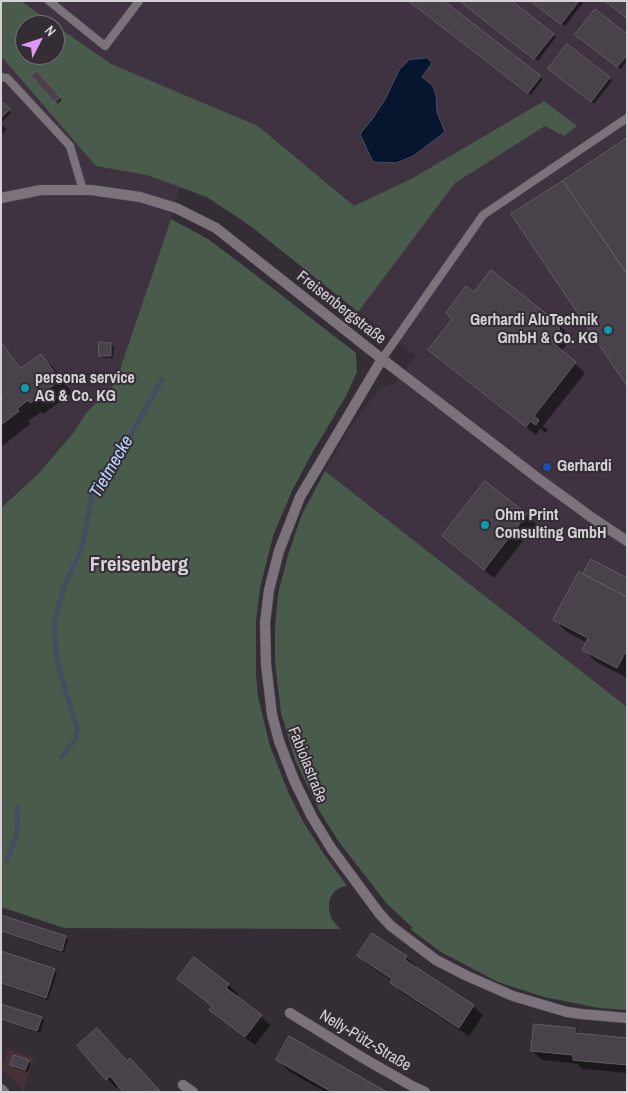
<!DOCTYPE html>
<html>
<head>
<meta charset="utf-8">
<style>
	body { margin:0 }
	#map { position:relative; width:628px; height:1093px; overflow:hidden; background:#342d36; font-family:"Archivo Narrow",sans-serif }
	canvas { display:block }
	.frame { position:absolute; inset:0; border:2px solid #d6d1d7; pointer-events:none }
	.north { position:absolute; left:15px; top:15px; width:50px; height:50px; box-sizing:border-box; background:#342d36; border:1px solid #756f76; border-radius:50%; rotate:49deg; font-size:14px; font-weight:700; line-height:20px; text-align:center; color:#d6d1d7 }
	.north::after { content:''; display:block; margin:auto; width:18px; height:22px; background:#de98f2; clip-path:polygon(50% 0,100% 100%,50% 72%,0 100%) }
</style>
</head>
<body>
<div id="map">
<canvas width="628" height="1093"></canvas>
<div class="frame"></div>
<div class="north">N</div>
</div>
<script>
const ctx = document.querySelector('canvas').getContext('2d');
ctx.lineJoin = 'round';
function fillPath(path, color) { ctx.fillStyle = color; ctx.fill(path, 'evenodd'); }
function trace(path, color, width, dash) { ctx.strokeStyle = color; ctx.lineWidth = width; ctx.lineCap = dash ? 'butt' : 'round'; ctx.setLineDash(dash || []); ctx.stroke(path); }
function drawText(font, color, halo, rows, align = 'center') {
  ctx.font = font + ' "Archivo Narrow",sans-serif'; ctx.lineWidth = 4; ctx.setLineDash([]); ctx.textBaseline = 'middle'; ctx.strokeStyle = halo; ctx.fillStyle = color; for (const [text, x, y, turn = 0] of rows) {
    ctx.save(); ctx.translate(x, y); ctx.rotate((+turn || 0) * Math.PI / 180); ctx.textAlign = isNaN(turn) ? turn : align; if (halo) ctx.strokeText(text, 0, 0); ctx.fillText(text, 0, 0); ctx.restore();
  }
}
fillPath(new Path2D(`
	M8,1049L34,1058L23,1092L13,1079L1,1069Z`), '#453136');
fillPath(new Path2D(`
	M1,1H627V707L325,471L351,426L379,389L386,385L395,384L416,356L243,221L209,200L180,186L171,219L115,384L86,413L74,432L38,474L1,508ZM25,25H55V55H25Z`), '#3f3341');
fillPath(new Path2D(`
	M1,1H21L55,25H25V55H55V25L111,64L258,126L354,206L413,178L544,101L577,126L564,136L545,126L455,183L358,312L252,227L207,197L147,175L96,166L1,56Z
	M171,219L208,239L244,266L356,353L357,372L346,396L311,455L292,491L273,536L260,588L256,621V674L258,696L270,746L289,794L304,823L324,854L347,886C324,889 324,917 341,929L64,928L1,907V508L38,474L74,432L86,413L115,384Z
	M325,471L627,707V1010L599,1008L544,997L498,982L441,952L410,929L413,928L387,904L339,842L320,812L295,760L281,713L275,663V626L278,594L288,555L302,514Z`), '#495b4a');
const water = new Path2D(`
	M427,58L432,63L422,77L433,86L436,95L437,112L445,132L413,156L396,163L374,162L372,160L360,134L373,118L386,98L399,70L409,60Z`);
fillPath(water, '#06162e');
trace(water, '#444e61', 1);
fillPath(new Path2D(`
	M410,1H442L543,79L531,95Z
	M461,1L553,34L556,37L538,61Z
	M533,1H581L583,3L565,26Z
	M627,36V61L621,69L580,37Z
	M37,72L62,100L58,104L33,76Z
	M552,72L609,78L612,81L594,104Z
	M3,104L11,113L1,123V106Z
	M1,124L7,129L3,134L1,132Z
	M474,294L558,324L567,333L568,343L561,351L585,373L543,426L548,430L546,433L540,429L536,435L439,359L429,350Z
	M1,341L23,369L40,355L53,367L72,393L43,414L41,412L28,421L30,424L2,446L1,403L5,400L1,395Z
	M111,344L114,347L113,358H103L100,355Z
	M485,483L527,515L536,524L494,578L453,546L444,536Z
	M591,561L627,579V678L596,662L584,650L587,643L567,632L555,620L584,576Z
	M1,916L66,937L68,940L64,953L1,932Z
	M1,953L55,971L57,973L48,1000L1,984Z
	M359,956L406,957L416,966L415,968L473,1006L483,1015L469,1036L401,992L391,983L392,981L368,965Z
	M194,959L229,985L238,994L236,997L261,1016L270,1025L255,1045L220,1019L211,1010L213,1007L188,988L179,979Z
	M1,1005L41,1018L44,1021L40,1033L1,1020Z
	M575,1029L580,1034L627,1039V1073L583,1069L578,1064L542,1060L533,1051Z
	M78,1046L127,1062L139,1069L160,1092H125L119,1085L116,1088Z
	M277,1059L385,1092H325L290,1072Z
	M28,1061L31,1064L28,1072L14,1068L12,1065Z`), '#0007');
trace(new Path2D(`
	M61,757L76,739L77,728L57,662L54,625L64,586L82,548L92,495L121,452L162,380
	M7,861L17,833L18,807`), '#444e61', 5);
const building = new Path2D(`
	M409,1H444L541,76L528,93Z
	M460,1H512L554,34L534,59Z
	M531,1H579L561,24Z
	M605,1H627V18Z
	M595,9L627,34V55L617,67L575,35Z
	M567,44L610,77L591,102L548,69Z
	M37,71L60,97L54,102L31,76Z
	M3,103L10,109L1,118V105Z
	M627,138V274L563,181Z
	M563,181L627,274V386L511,214Z
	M491,270L558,323L560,333L552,342L576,362L534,416L539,420L536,425L530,421L526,427L428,350L452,319L446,313L466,286L474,292Z
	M1,342L21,368L41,354L60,380L30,403L28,400L17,409L19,411L1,425V401L3,399L1,397Z
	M99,342L111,343V356H99Z
	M485,481L527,514L484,570L442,536Z
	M591,559L627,578V597L583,574Z
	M579,572L627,597V649L617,668L582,650L588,638L553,620Z
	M1,915L66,936L62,951L1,931Z
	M372,933L407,956L405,960L474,1005L459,1028L390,983L392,979L357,956Z
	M1,951L55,969L46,998L1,983Z
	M194,957L229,984L226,988L262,1015L245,1037L209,1010L212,1006L177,979Z
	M1,1004L42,1017L37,1031L1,1019Z
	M534,1024L575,1028V1033L627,1038V1065L573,1060V1055L531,1051Z
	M97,1028L127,1061L130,1058L160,1091L123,1092L110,1076L106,1080L77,1046Z
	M289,1036L387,1092H332L276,1060Z
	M14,1055L29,1060L25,1070L10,1065Z`);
fillPath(building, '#4a424b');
trace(building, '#645b65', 1);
const lane = new Path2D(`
	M49,1L105,46L139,1
	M1,77L7,78L70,146L83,190
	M382,359L483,215L627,118`);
const street = new Path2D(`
	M1,198L41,190H91L140,197L176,208L216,228L382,359L539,479L591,517L627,541
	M382,359L300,497L279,551L269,590L265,623L266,664L272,715L279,741L294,780L312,817L331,848L379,913L391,926L436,960L465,975L513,996L567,1012L581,1014L627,1018
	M290,1013L363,1058L412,1086L425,1092
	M183,1085L193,1092
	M1,1089L4,1092`);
trace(lane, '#504a51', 9);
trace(street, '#504a51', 11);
trace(lane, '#7b727c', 8);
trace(street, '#7b727c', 10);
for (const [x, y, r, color] of [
	[608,330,5,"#0f9aa8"],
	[25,388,5,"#0f9aa8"],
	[547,467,5,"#1a4fb4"],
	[485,525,5,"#0f9aa8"]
]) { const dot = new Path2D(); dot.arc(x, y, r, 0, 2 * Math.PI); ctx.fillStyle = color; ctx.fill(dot); trace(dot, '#342d36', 2); }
drawText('16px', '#d6d1d7', '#342d36', [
	["Freisenbergstraße",341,308,38],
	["Fabiolastraße",307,765,68],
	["Nelly-Pütz-Straße",365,1041,31]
]);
drawText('bold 16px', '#d6d1d7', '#342d36', [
	["Gerhardi AluTechnik",598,321,"right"],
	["GmbH & Co. KG",598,339,"right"],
	["persona service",35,379],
	["AG & Co. KG",35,397],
	["Gerhardi",557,467],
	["Ohm Print",495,516],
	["Consulting GmbH",495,534]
], 'left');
drawText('italic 18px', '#b8d4fe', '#342d36', [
	["Tietmecke",112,467,-60]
]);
drawText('bold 21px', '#d6d1d7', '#342d36', [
	["Freisenberg",139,565]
]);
</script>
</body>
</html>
